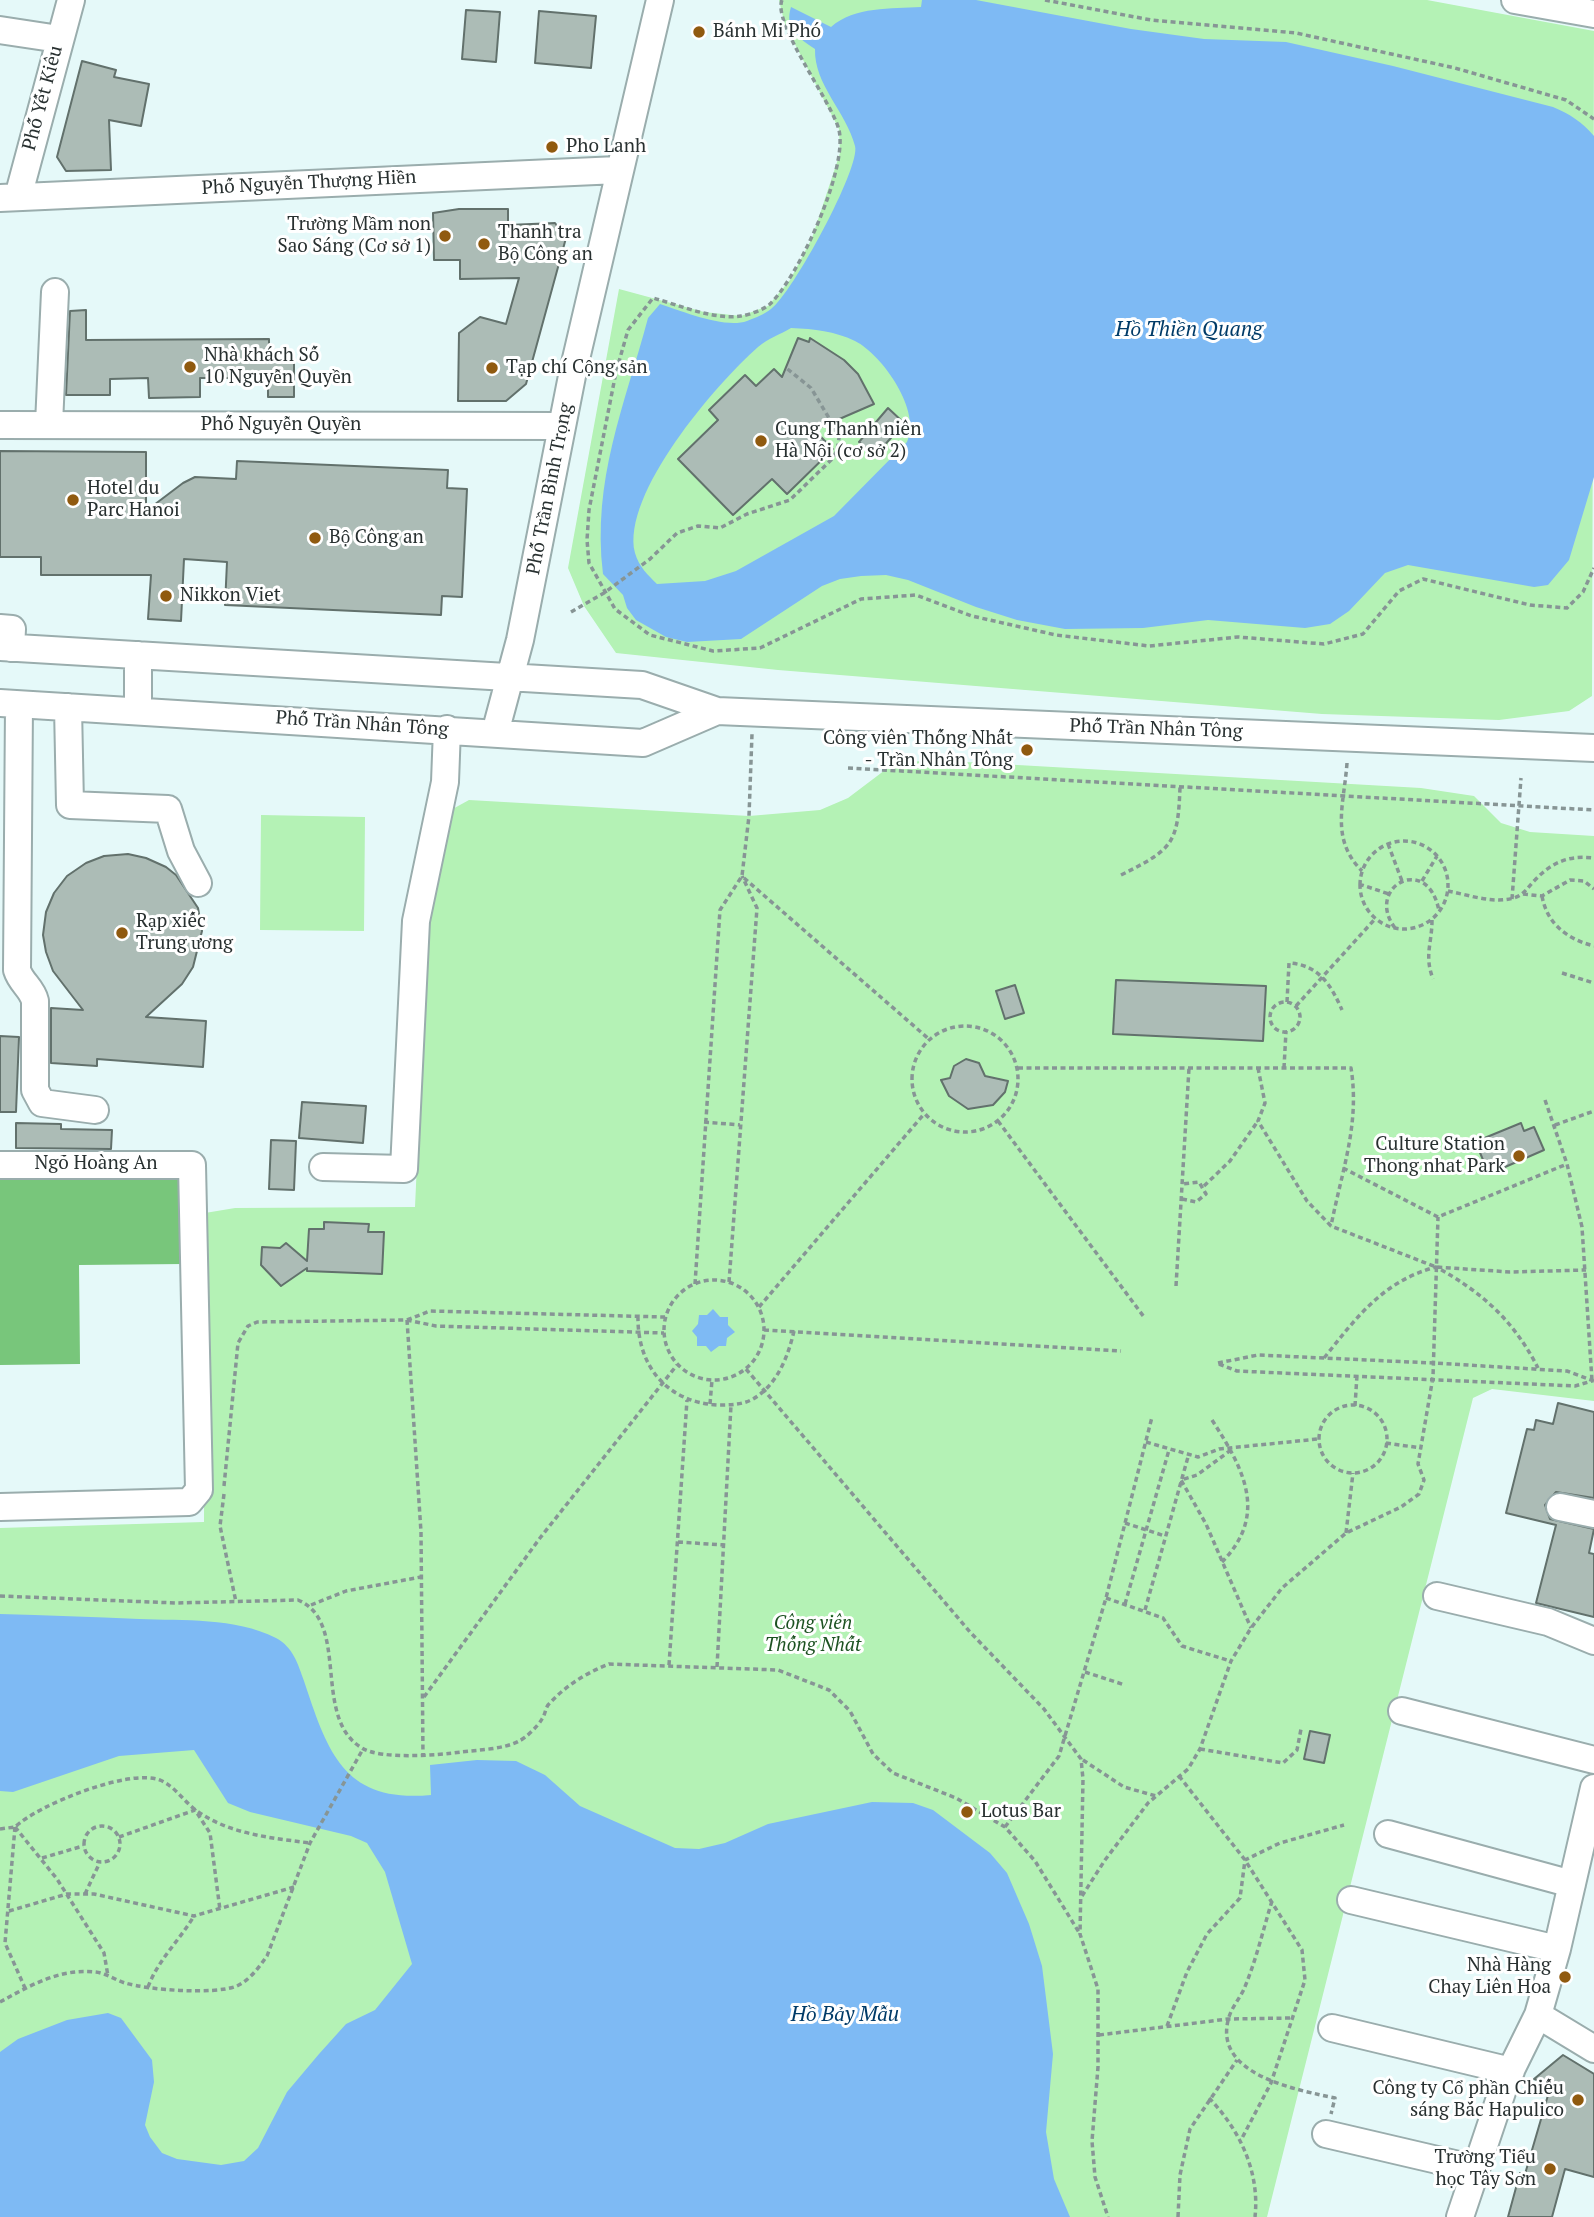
<!DOCTYPE html>
<html>
<head>
<meta charset="utf-8">
<style>
	body { margin:0 }
	canvas { display:block; background:#e5f9f9 }
</style>
</head>
<body>
<canvas width="1594" height="2217"></canvas>
<script>
const ctx = document.querySelector('canvas').getContext('2d');
ctx.lineJoin = 'round';
function fillPath(path, color) { ctx.fillStyle = color; ctx.fill(path, 'evenodd'); }
function trace(path, color, width, dash) { ctx.strokeStyle = color; ctx.lineWidth = width; ctx.lineCap = dash ? 'butt' : 'round'; ctx.setLineDash(dash || []); ctx.stroke(path); }
function drawText(font, color, halo, rows, align = 'center') {
  ctx.font = font + ' "PT Serif",serif'; ctx.lineWidth = 6; ctx.setLineDash([]); ctx.textBaseline = 'middle'; ctx.strokeStyle = halo; ctx.fillStyle = color; for (const [text, x, y, turn = 0] of rows) {
    ctx.save(); ctx.translate(x, y); ctx.rotate((+turn || 0) * Math.PI / 180); ctx.textAlign = isNaN(turn) ? turn : align; if (halo) ctx.strokeText(text, 0, 0); ctx.fillText(text, 0, 0); ctx.restore();
  }
}
fillPath(new Path2D(`
	M779,0H1427L1594,31L1592,696L1569,711L1499,720L1322,714L778,670L616,653L584,606L568,568L619,289L704,312L741,316L768,306L790,280L812,238L840,153L839,129L785,25Z
	M930,760L1421,788L1474,796L1501,823L1530,832L1594,836V1401L1492,1389L1473,1398L1267,2217H0V1528L204,1522L205,1213L235,1208L415,1207L427,942L449,811L469,800L749,816L820,810L848,798L893,764Z
	M261,815L365,817L364,931L260,930Z`), '#b4f2b5');
fillPath(new Path2D(`
	M183,1173L184,1264L79,1265L80,1364L0,1365V1174Z`), '#78c67b');
fillPath(new Path2D(`
	M922,0H976L1131,29L1204,39L1286,42L1393,66L1553,107C1570,114 1582,122 1594,136V477L1569,560L1548,585L1534,587L1408,565L1385,573L1349,611L1330,624L1305,628L1208,620L1143,628L1065,629L1017,620L976,607L908,580L886,575L861,576L840,579L822,586L741,639L687,642L666,637L636,620L627,608L623,595L603,574C592,479 624,408 648,318L660,304C682,311 725,329 747,321C755,318 765,314 771,309C792,294 861,167 855,146C846,111 814,85 815,49C799,38 784,29 791,7L831,27C855,6 891,9 921,7ZM791,328C815,329 834,331 855,341C883,355 922,412 907,442L834,516L736,571L705,581L657,584C648,575 639,567 635,553C621,494 716,384 758,347C767,339 781,334 791,328Z
	M713,1309L720,1317H728V1325L735,1332L727,1338L726,1346H719L711,1352L706,1346H697V1337L692,1331L698,1324L699,1315H707Z
	M0,1614C46,1615 93,1617 139,1619C184,1621 234,1617 276,1638C293,1647 298,1664 304,1681C328,1753 344,1803 431,1795L430,1765L477,1760L516,1761L545,1775L580,1806L675,1848L699,1849L725,1843L768,1824L872,1802L913,1803L933,1810L990,1853L1007,1873L1029,1924L1042,1966L1053,2054L1046,2132L1054,2179L1070,2217H0V2052L18,2039L67,2020L108,2013L121,2018L152,2060L154,2082L145,2125L150,2137L162,2153L177,2159L221,2165L244,2161L258,2148L287,2092L319,2054L346,2024L375,2010L412,1964L385,1872L367,1843L351,1836L250,1812L228,1803L194,1750L119,1756L13,1792L0,1791Z`), '#7ebaf4');
const building = new Path2D(`
	M466,10L500,12L496,62L462,59Z
	M539,11L596,16L591,68L535,63Z
	M82,61L116,70L114,77L149,84L141,126L109,120L111,170L66,171L57,157Z
	M459,209H508V225L555,223L566,238L526,384L506,401H458L459,333L480,317L506,324L519,278L460,279V260H434L433,213Z
	M86,310V340L269,339V356L294,357V397H268V378H200V397L149,398L148,378L110,379V395H66L70,311Z
	M798,338L809,342L810,338L844,360L858,374L874,404L814,430L833,449L787,494L772,479L733,515L678,459L718,420L709,410L745,375L756,386L774,369L782,377Z
	M888,408L904,423L875,456L859,442Z
	M0,451L146,452V511L183,483L195,477L236,479L237,461L448,470L447,488L467,489L462,597L442,596L441,615L225,605L227,562L184,559L181,621L148,619L151,575H41V557H0Z
	M128,854L146,858L166,867L176,875L198,908L202,931L193,967L182,984L146,1017L206,1021L203,1067L97,1059V1066L51,1063V1008L83,1010L53,971L46,952L43,935L46,912L54,893L67,876L86,863L104,856Z
	M1116,980L1266,986L1263,1041L1113,1034Z
	M1015,985L1024,1013L1005,1019L996,991Z
	M0,1036L19,1037L16,1112H0Z
	M966,1059L979,1063L985,1076L1008,1081L1005,1092L993,1105L968,1109L949,1096L941,1080L950,1078L954,1066Z
	M302,1102L366,1106L363,1143L299,1138Z
	M16,1123L61,1124V1129L112,1130L111,1149L16,1148Z
	M1521,1123L1524,1131L1534,1127L1544,1150L1489,1174L1478,1148L1484,1146L1482,1139Z
	M271,1140L296,1141L294,1190L269,1189Z
	M324,1222L369,1224L368,1232H384L382,1274L307,1271V1268L281,1286L261,1265L262,1247L280,1248L286,1243L307,1261L309,1229H324Z
	M1558,1403L1594,1412V1498L1556,1492L1545,1505L1550,1519L1594,1529L1589,1553L1594,1554V1617L1536,1603L1556,1525L1506,1513L1527,1429L1534,1430L1536,1420L1553,1424Z
	M1310,1731L1330,1735L1324,1763L1304,1759Z
	M1563,2055L1594,2074V2177L1565,2169L1552,2217H1508L1520,2173L1525,2174L1551,2085L1534,2079Z`);
fillPath(building, '#acbcb6');
trace(building, '#62716c', 2);
const minor = new Path2D(`
	M1515,0L1594,14
	M0,30L59,39
	M18,197L71,0
	M0,198L618,170
	M49,424L55,292
	M0,425L561,426
	M0,628L12,629L11,648
	M0,647L642,685L717,711L1594,748
	M138,655V711
	M0,703L643,743L717,711
	M19,705L17,970C21,983 32,988 35,1001V1090L42,1103L95,1110
	M68,707L70,805L168,809L181,851L198,883
	M495,733L520,640L572,376L660,0
	M0,1165H192L199,1490L189,1502L0,1507
	M323,1167L404,1169L416,921L445,782L447,729
	M1560,1507L1594,1514
	M1437,1596L1548,1622L1594,1641
	M1402,1711L1594,1760
	M1388,1834L1572,1884
	M1351,1900L1557,1949
	M1538,2015L1594,2049
	M1332,2028L1511,2071
	M1326,2134L1476,2169
	M1460,2217L1506,2080L1538,2015L1557,1949L1594,1788`);
trace(minor, '#9aadad', 30);
trace(new Path2D(`
	M782,0C772,23 832,102 839,130C848,169 799,276 770,304C765,309 749,315 741,316C713,320 679,305 653,298L628,330L616,372L589,510L587,540L589,563L615,609L650,635L713,651L760,648L861,599L916,595L972,616L1056,635L1149,646L1238,637L1324,644L1363,634L1399,591L1423,579L1530,605L1567,608L1583,592L1594,568
	M1045,0L1151,20L1296,33L1455,68L1566,100L1594,119
	M571,612L604,593L650,559L677,533L698,526L720,528L747,514L790,500L831,460L837,451L839,438L832,423L811,388L785,367
	M1347,763C1344,805 1330,839 1362,871
	M848,768L1594,810
	M1360 885a44 44 0 1 1 88 0a44 44 0 1 1-88 0Z
	M1388,844L1402,881
	M1121,875C1173,849 1178,844 1180,787
	M744,878L930,1040
	M1422,881L1437,856
	M1359,884L1389,894
	M1448,891C1469,895 1493,904 1514,898C1524,895 1528,887 1535,880C1552,862 1569,855 1594,858
	M1523,894L1542,896L1570,880L1584,881L1594,889
	M1542,896C1547,924 1567,939 1594,946
	M1512,899L1521,778
	M1432,920C1432,944 1424,955 1433,979
	M1395,928C1364,887 1428,852 1439,911
	M1562,973L1594,983
	M1287,1002L1289,963C1319,965 1331,985 1342,1010
	M1270 1017a15 15 0 1 1 30 0a15 15 0 1 1-30 0Z
	M1296,1006L1375,919
	M912 1079a53 53 0 1 1 106 0a53 53 0 1 1-106 0Z
	M1018,1068H1351C1360,1124 1342,1170 1331,1226
	M1258,1068L1265,1103L1258,1121L1307,1201L1331,1226L1436,1267L1510,1272L1586,1270
	M1284,1068L1286,1031
	M1545,1100L1567,1164L1582,1227L1592,1381
	M998,1121L1144,1317
	M704,1122L740,1125
	M1555,1125L1594,1111
	M1343,1168L1438,1217L1567,1164
	M1204,1186L1230,1161L1258,1121
	M1182,1199L1196,1202L1206,1194L1199,1182L1183,1184
	M664 1330a50 50 0 1 1 100 0a50 50 0 1 1-100 0Z
	M729,1282L757,908L742,876
	M695,1284L720,910L742,876L749,816L752,734
	M1176,1286L1189,1068
	M759,1307L924,1114
	M638,1316C637,1366 667,1402 717,1405C730,1405 742,1405 753,1399C777,1385 788,1357 794,1331
	M407,1320L421,1532L423,1757
	M407,1320L430,1311L665,1317
	M764,1330L1121,1351
	M1324,1358C1357,1317 1383,1281 1436,1267C1482,1292 1514,1321 1538,1368
	M1218,1363L1258,1355L1433,1363L1567,1371L1594,1381
	M1219,1364L1237,1371L1575,1386L1592,1381
	M746,1369L970,1632L1044,1709L1081,1759L1083,1779L1080,1934L1098,1989V2067L1092,2141L1095,2177L1108,2217
	M710,1404L712,1380
	M1319 1439a34 34 0 1 1 68 0a34 34 0 1 1-68 0Z
	M1355,1406L1357,1375
	M1212,1420C1243,1468 1269,1514 1222,1562
	M1146,1442L1198,1457L1219,1449L1318,1439
	M1386,1443L1421,1448
	M1231,1450L1197,1475L1181,1480L1206,1524L1251,1628
	M224,1486L238,1343L248,1326L257,1322L407,1320L436,1326L664,1333
	M224,1494L220,1526L236,1602
	M1125,1523L1165,1536
	M1346,1533L1353,1473
	M678,1542L724,1545
	M0,1596L176,1603L298,1600C351,1622 311,1718 362,1748C381,1760 439,1755 461,1752C478,1750 505,1749 519,1741C526,1738 538,1726 542,1719C545,1715 545,1710 548,1705C565,1686 586,1673 609,1664L778,1670L829,1690L850,1711L873,1754L893,1773L956,1798L1005,1827L1035,1861L1080,1934
	M1106,1598L1163,1618L1182,1646L1230,1661
	M1125,1604L1169,1450
	M311,1605L346,1591L421,1577
	M1145,1610L1188,1457
	M669,1665L687,1400
	M717,1667L731,1405
	M1085,1672L1125,1685
	M424,1697L540,1538L677,1365
	M1200,1749L1283,1763L1297,1750L1301,1729
	M1083,1760L1124,1787L1156,1796
	M1179,1776L1245,1860L1302,1950L1305,1980L1271,2083L1241,2140
	M84 1844a18 18 0 1 1 36 0a18 18 0 1 1-36 0Z
	M15,1827L57,1879L104,1953L108,1976
	M15,1827L5,1943L25,1988
	M1005,1827L1059,1756L1106,1598L1152,1417
	M0,1829L15,1827C38,1805 129,1768 160,1780C176,1787 183,1801 197,1811C229,1834 271,1838 310,1843
	M119,1837L195,1810L210,1833L220,1910
	M42,1858L83,1846
	M85,1894L100,1862
	M1082,1896L1105,1860L1148,1803L1188,1769L1200,1749L1231,1661L1251,1628L1282,1588L1346,1533L1401,1507L1419,1494L1424,1480L1418,1464L1433,1377L1438,1217
	M1272,1901C1263,1930 1256,1961 1244,1989C1240,1998 1232,2007 1229,2017C1211,2075 1298,2090 1335,2098L1331,2114
	M9,1911L67,1894H94L194,1916L294,1887
	M148,1987C158,1960 179,1941 194,1916
	M0,2002C29,1986 60,1968 95,1972C106,1973 115,1980 125,1983C149,1990 214,1995 237,1986C250,1980 259,1967 267,1956L310,1843L363,1749
	M1167,2026L1187,1972L1207,1934L1240,1898L1245,1860L1280,1843L1344,1825
	M1099,2035L1228,2019L1290,2018
	M1209,2098C1239,2129 1260,2171 1255,2217
	M1178,2217L1180,2175L1190,2129L1237,2060`), '#879595', 3.5, [5, 3.5]);
trace(minor, '#fff', 26);
for (const [x, y, r, color] of [
	[699,32,7,"#905a0f"],
	[552,147,7,"#905a0f"],
	[445,236,7,"#905a0f"],
	[484,244,7,"#905a0f"],
	[190,367,7,"#905a0f"],
	[492,368,7,"#905a0f"],
	[761,441,7,"#905a0f"],
	[73,500,7,"#905a0f"],
	[315,538,7,"#905a0f"],
	[166,596,7,"#905a0f"],
	[1027,750,7,"#905a0f"],
	[122,933,7,"#905a0f"],
	[1519,1156,7,"#905a0f"],
	[967,1812,7,"#905a0f"],
	[1565,1977,7,"#905a0f"],
	[1578,2100,7,"#905a0f"],
	[1550,2169,7,"#905a0f"]
]) { const dot = new Path2D(); dot.arc(x, y, r, 0, 2 * Math.PI); ctx.fillStyle = color; ctx.fill(dot); trace(dot, '#fff', 2.5); }
drawText('19px', '#283030', '#fff', [
	["Bánh Mi Phó",713,32],
	["Pho Lanh",566,147],
	["Trường Mầm non",431,225,"right"],
	["Sao Sáng (Cơ sở 1)",431,247,"right"],
	["Thanh tra",498,233],
	["Bộ Công an",498,255],
	["Nhà khách Số",204,356],
	["10 Nguyễn Quyền",204,378],
	["Tạp chí Cộng sản",506,368],
	["Cung Thanh niên",775,430],
	["Hà Nội (cơ sở 2)",775,452],
	["Hotel du",87,489],
	["Parc Hanoi",87,511],
	["Bộ Công an",329,538],
	["Nikkon Viet",180,596],
	["Công viên Thống Nhất",1013,739,"right"],
	["- Trần Nhân Tông",1013,761,"right"],
	["Rạp xiếc",136,922],
	["Trung ương",136,944],
	["Culture Station",1505,1145,"right"],
	["Thong nhat Park",1505,1167,"right"],
	["Lotus Bar",981,1812],
	["Nhà Hàng",1551,1966,"right"],
	["Chay Liên Hoa",1551,1988,"right"],
	["Công ty Cổ phần Chiếu",1564,2089,"right"],
	["sáng Bắc Hapulico",1564,2111,"right"],
	["Trường Tiểu",1536,2158,"right"],
	["học Tây Sơn",1536,2180,"right"]
], 'left');
drawText('19px', '#283030', '#fff', [
	["Phố Yết Kiêu",43,98,-75],
	["Phố Nguyễn Thượng Hiền",309,183,-3],
	["Phố Nguyễn Quyền",281,425],
	["Phố Trần Bình Trọng",550,489,-79],
	["Phố Trần Nhân Tông",362,724,4],
	["Phố Trần Nhân Tông",1156,729,2],
	["Ngõ Hoàng An",96,1164]
]);
drawText('italic 19px', '#1c5221', '#fff', [
	["Công viên",813,1624],
	["Thống Nhất",813,1646]
]);
drawText('italic 21px', '#003b68', '#fff', [
	["Hồ Thiền Quang",1189,330],
	["Hồ Bảy Mẫu",845,2015]
]);
</script>
</body>
</html>
